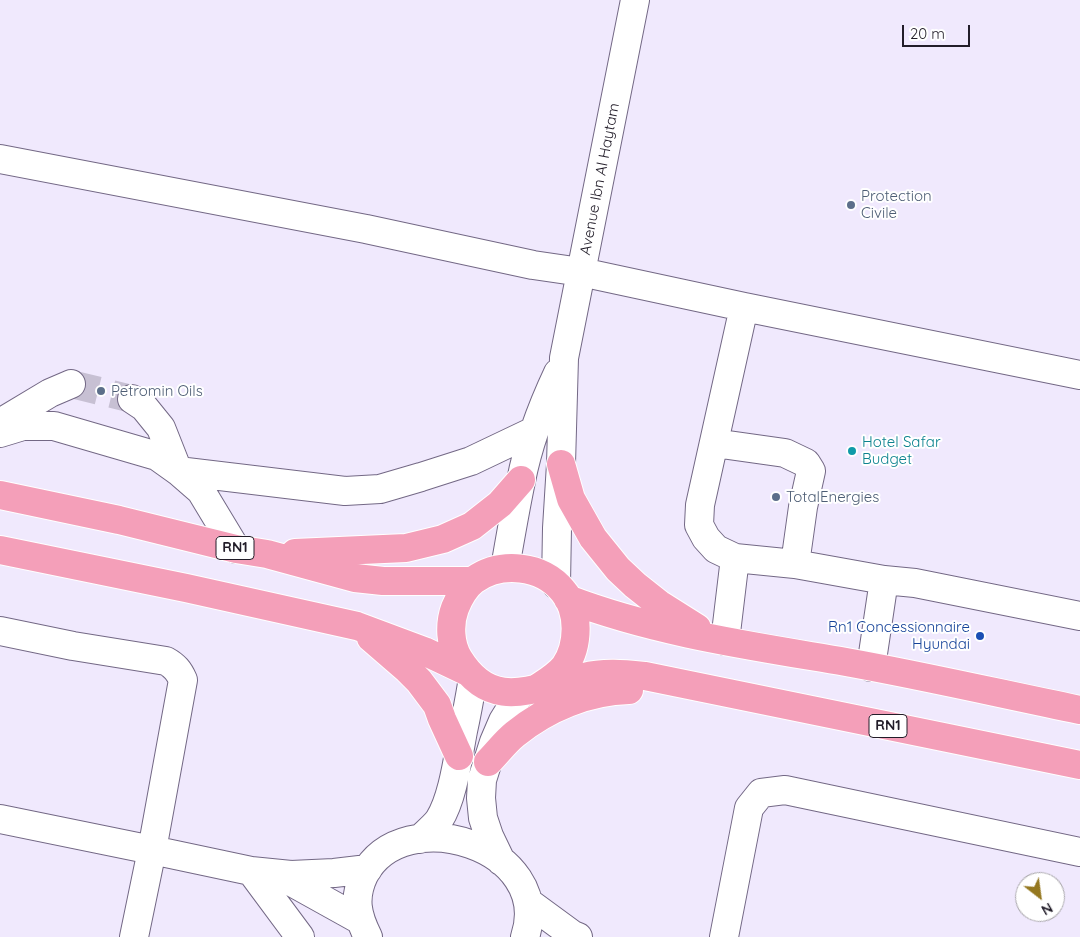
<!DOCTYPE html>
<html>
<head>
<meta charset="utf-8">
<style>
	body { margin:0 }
	#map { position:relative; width:1080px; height:937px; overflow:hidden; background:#f0e9fd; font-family:Quicksand,sans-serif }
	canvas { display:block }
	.north { position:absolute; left:1015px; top:872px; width:50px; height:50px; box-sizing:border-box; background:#fff; border:1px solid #a7a5a9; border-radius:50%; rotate:150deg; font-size:14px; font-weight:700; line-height:20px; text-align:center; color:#221d29 }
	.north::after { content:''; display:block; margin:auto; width:18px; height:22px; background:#957820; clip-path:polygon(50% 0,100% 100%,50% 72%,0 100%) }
	.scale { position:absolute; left:902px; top:25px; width:68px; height:22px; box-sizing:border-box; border:2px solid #221d29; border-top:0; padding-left:6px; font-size:15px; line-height:18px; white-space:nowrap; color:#221d29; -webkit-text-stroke:4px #fff; paint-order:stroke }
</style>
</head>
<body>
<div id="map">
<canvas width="1080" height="937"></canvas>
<div class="north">N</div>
<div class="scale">20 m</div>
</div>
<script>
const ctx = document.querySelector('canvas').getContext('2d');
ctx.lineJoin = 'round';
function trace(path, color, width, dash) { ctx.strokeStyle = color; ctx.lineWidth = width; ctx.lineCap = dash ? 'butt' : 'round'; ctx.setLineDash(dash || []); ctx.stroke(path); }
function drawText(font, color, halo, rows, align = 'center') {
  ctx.font = font + ' Quicksand,sans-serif'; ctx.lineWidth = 4; ctx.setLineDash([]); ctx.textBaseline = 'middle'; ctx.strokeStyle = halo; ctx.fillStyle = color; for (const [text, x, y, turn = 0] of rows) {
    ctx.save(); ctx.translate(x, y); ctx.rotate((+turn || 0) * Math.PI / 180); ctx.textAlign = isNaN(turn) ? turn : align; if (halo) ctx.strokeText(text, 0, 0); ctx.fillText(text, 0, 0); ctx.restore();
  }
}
trace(new Path2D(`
	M71,384L132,399`), '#c7c0d3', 28, [28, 14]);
const minor = new Path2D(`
	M0,159L366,229L533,265L581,272L744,307L1080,375
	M744,307L700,505L699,525L706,538L716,549L735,558L795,564L884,580L915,583L1080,616
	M132,399L144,407L161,428L178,471L345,491L380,489L421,477L471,461L534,431
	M0,423L50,393L71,384
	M0,433L23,426H54L157,456L178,471L201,491L236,549
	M714,443L785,453L806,463L811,471L803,507L795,564
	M505,568C510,539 515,510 521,481C528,444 542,407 558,373
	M556,584L557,528L561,464L564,358L635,0
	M0,631L73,646L166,661C175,666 179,671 183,680L152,850L134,937
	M725,641L735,558
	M871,667L884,580
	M0,819L152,850L251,871L291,875L334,873L368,869
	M420,839C426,833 434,827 439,820C453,798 458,757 463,731C467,713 470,696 473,678
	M501,861L489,836L483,818L481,798L482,780L494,742L503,721L521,692
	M251,871L300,937
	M279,875L360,920
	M528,902L573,935L578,937
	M368,937C357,915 353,898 364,875C403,800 555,847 525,937
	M724,937L749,808L761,793L785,790L1080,852`);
const highway = new Path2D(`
	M561,464L571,499L593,538L618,569L635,585L659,604L697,628
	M0,495L119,520L236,549L267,554L355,578L383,581H472
	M0,550L186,588L357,626L424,651L466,671
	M295,553L406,548L443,539L472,526L500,504L521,480
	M568,599C657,633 752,646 846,662C924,676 1002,694 1080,710
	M371,638L408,670L419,681L437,705L442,719L459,756
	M539,687C548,681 558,675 565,666C579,645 580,611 563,591C542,565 501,561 474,580C465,587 459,598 455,608C449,624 450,645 459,659C493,714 535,686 584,677C604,672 624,674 645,676L1080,765
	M488,762C497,753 505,742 515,734C547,708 588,691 629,690`);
trace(minor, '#736885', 30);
trace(highway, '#fff', 30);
trace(minor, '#fff', 28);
trace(highway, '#f49fb9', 28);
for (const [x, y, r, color] of [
	[851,205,5,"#5c6f8a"],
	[101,391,5,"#5c6f8a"],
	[852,451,5,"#0f9aa8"],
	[776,497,5,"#5c6f8a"],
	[980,636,5,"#1a4fb4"]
]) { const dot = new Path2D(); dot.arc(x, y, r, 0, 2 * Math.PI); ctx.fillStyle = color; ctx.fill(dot); trace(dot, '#fff', 2); }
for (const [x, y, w] of [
	[235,548,38],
	[888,726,38]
]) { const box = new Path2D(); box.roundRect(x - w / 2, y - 11.5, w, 23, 4); ctx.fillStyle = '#fff'; ctx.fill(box); trace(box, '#221d29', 1); }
drawText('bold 14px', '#221d29', null, [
	["RN1",235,548],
	["RN1",888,726]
]);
drawText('15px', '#221d29', '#fff', [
	["Avenue Ibn Al Haytam",600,179,-79]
]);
drawText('15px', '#4e5e75', '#fff', [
	["Protection",861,196],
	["Civile",861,213],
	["Petromin Oils",111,391],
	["TotalEnergies",786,497]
], 'left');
drawText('15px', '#0d838f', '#fff', [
	["Hotel Safar",862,442],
	["Budget",862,459]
], 'left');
drawText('15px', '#164399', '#fff', [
	["Rn1 Concessionnaire",970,627],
	["Hyundai",970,644]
], 'right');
</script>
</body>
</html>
